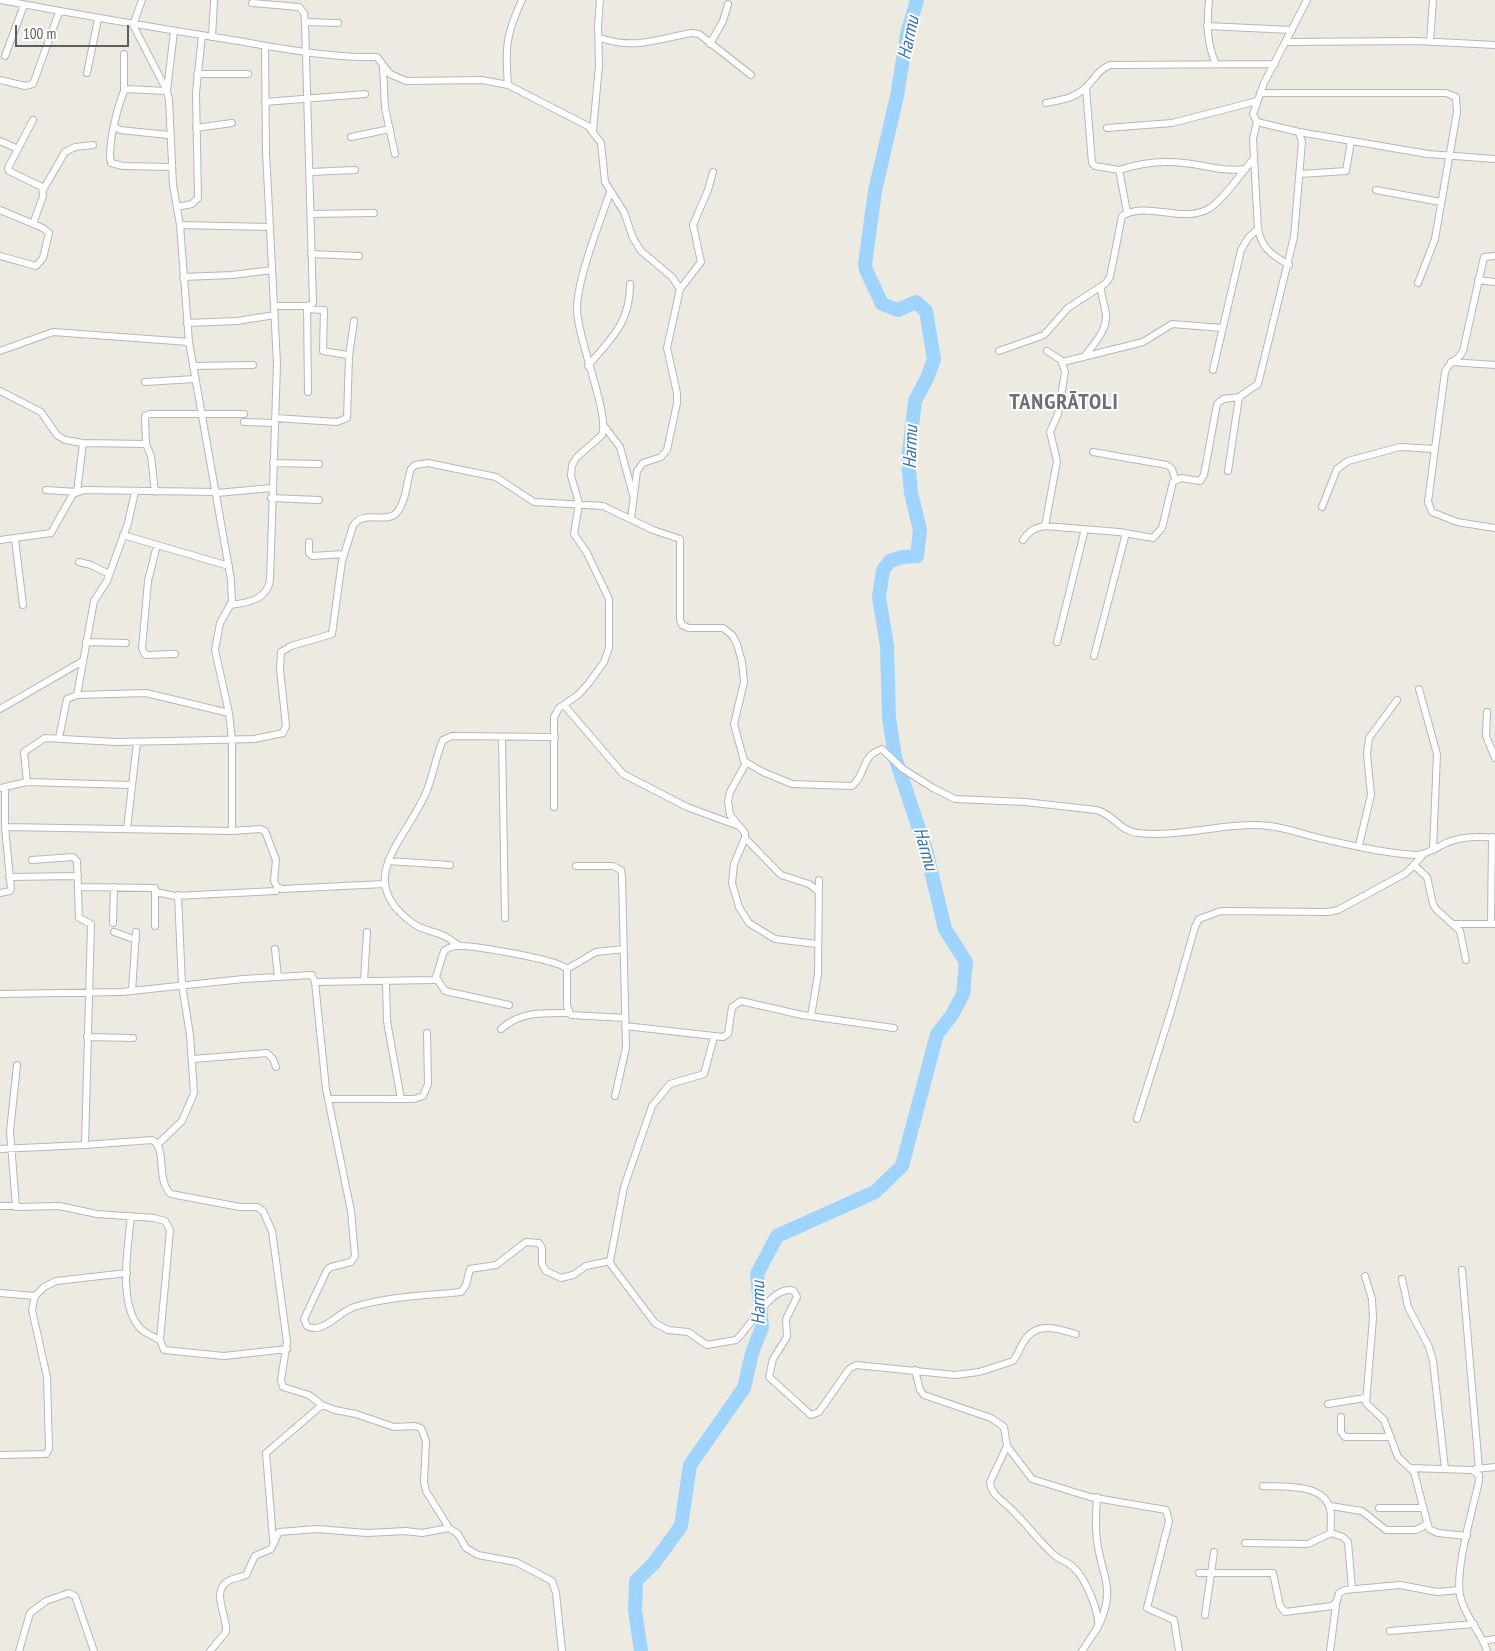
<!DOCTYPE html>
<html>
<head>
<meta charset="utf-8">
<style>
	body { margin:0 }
	#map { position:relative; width:1495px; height:1651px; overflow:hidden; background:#edeae1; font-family:"PT Sans Narrow",sans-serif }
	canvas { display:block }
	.scale { position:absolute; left:15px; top:25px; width:114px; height:22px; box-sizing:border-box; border:2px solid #5a5d62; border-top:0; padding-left:6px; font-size:15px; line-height:18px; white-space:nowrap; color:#5a5d62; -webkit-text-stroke:4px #fff; paint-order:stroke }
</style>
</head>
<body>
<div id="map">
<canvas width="1495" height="1651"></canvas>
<div class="scale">100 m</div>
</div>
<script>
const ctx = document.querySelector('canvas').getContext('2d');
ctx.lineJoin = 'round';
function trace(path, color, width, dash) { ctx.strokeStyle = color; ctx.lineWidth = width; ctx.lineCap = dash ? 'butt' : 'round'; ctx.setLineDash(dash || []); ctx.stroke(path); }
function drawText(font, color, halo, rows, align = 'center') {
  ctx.font = font + ' "PT Sans Narrow",sans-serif'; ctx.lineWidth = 4; ctx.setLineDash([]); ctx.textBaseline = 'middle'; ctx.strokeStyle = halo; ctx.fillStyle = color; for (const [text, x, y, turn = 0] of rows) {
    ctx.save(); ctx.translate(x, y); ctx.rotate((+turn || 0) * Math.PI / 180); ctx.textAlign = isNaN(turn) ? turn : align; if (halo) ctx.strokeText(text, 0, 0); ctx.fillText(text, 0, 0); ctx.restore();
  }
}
trace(new Path2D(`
	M641,1651L635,1610L636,1581L654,1563L681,1526L690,1465L744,1388L752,1353L762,1327L757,1274L777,1236L875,1192L902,1166L937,1034L952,1015L963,994L966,962L945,929L926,850L895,757L889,718L887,646L879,597L883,570L890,561L902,557L917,556L920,530L911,493L908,460L915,401L927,378L934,359L926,311L916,302L898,310L882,304L866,270L865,264L875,191L897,96L907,34L917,0`), '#9fd4ff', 14);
const minor = new Path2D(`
	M0,0C75,14 150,27 226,39C276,47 325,58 377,57L390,74L406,81L482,80L508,85L588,126L601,143L605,182L624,212L633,238L641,251L672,277L680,289L667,348L677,393V403L667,450L661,457L643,463L637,471L631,519
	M142,0L133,25L167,91L169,100L173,185L180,225L189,342L231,580L232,602L220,623L215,650L229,713L232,740V831
	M1209,0C1207,23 1206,42 1216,64
	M252,3L299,7L304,13L305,21L313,303L307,306H275
	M305,22L338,23
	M1207,26L1292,30
	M212,37L214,0
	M600,38C637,50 656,39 692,33L699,34L751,75
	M1286,42L1418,41L1495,45
	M1430,42L1433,0
	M710,44L723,21L728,4
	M124,54V90
	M5,56L24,5
	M383,66L385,108L395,154
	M87,73L98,19
	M197,74H248
	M0,80L25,86L33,84L59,12
	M508,85C505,48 506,34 522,0
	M1086,88L1092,163L1095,166L1119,170L1127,212
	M1260,93H1446L1456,97L1457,112L1435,239L1418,283
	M265,102L365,94
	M1046,103C1060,100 1073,99 1084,89C1094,81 1097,70 1110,65L1275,64
	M1257,122L1253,139L1258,229C1262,249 1272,255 1289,265
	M115,127L120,130L168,135
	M196,128L232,123
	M1107,128L1172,123L1257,101
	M593,131L599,65L598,25L600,0
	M1299,132L1428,154L1495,159
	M351,137L390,129
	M0,141L18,149
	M172,167L123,166L111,163C107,147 118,104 125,89L167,91L174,31
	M1119,170C1140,163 1161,160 1184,163C1205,165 1223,172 1245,169
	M310,172L355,170
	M1300,174L1346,171L1351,141
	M43,190L65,152L75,147L93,145
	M1376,190L1441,202
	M177,207L192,204L198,198L196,93L202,35
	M0,210L43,228L49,233L43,258L36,266L0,256
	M310,214L374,213
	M33,224L43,196L42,187L9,171L8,168L33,120
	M180,225L269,227
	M311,254L359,256
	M1495,256L1484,257L1463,351C1459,360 1449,361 1445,372L1428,502L1432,512L1457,522L1495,528
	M183,277L232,275L272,270
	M1478,280L1495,282
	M680,289L701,262L693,225L708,190L713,172
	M307,306L308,392
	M187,323L237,321L275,315
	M0,351L53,332L189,342
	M999,351L1044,335L1068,308L1106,283L1110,277L1122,216C1146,200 1183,225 1210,208C1225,198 1242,172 1254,158
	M349,356L354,321
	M1084,357C1093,345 1107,331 1106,315C1105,305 1101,297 1101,287
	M1063,362L1143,342L1172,324L1222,328
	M1451,362L1495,365
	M193,366L253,365
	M588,366C612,337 630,323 630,284
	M1213,370L1241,250L1248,238L1258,229
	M145,382L195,379
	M0,391L41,412L57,435L65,440L83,443L146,444L151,456L155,492
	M275,418L337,422L347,418L349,357L347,355L323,351L324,310L307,309
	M244,422L275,423
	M604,426L620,447L633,495
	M146,444L145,416L149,414H244
	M1093,452L1167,465L1172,469L1175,479
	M273,463L319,464
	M1228,471L1239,397
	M46,490L77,492L83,443
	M217,493L272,488
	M271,498L319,500
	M1322,507L1337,469L1348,461L1400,447L1435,449
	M1045,526L1057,461L1050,432L1058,414L1065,372L1061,360L1047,351
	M123,535L229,566
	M15,539L23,605
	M0,540L51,533L73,494L84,490L217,492
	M1023,540C1029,531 1034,528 1045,526L1119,532L1153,538L1162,528L1173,482L1181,478L1200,481L1204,475L1217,404L1223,399L1239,397L1258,384L1294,237L1302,142L1299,132L1257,122L1253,114L1264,83L1307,0
	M309,542V553L312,556L344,554
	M157,545L148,581L142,648L145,655L175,654
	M79,562L91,565L109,574
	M230,605C247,603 267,600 270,580L277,364L266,152L265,46
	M86,642L126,643
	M1057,642L1085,529
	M1094,656L1126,533
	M1419,689L1437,754L1433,850
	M77,695L94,601L107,581L128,523L135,492
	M564,705L623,774L687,807L736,825
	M0,709L81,662
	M1487,712L1486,736L1495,758
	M59,738L67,699L77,695L146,693L229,713
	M502,738L505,918
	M746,763L730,792L728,801L730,815L745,833V838L734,864L732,883L739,907L749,923L775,939L817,944
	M27,782L131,785
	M5,787V827L232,831L260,829L265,831L276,860L274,881L277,887L282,889L384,884
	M0,788L27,782L24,752L45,738L116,742L171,741L254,739L283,733L286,726L280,669L281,652L291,646L332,634L342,561L353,526C364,508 388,526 398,511C407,499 406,482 411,469L415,465L428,463L496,477L534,502L603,506L653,530L680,539V620L682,625L689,628H723L732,635L737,644L742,662L744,682L734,724L744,761L763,772L792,784L852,786C867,774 860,756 882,749L903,769L933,788L955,799L1025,802L1096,810C1114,814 1119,831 1138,833C1183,838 1226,821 1270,826C1284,828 1298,832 1311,836C1345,844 1382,853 1416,855C1428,854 1436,848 1446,843C1462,836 1479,836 1495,838
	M554,807V717L559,708L578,695L588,684L604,662L609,648V599L587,553L574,534L579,503L571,476L572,465L577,457L602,435C610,414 577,339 577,309C577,279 600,222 610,192
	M127,829L137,742
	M745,838L781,875L809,884L818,891
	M1359,845L1371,795L1367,754L1369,738L1397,700
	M388,861L450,865
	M576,866H613L621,870L622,876L626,1048L615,1096
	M1415,866L1427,877L1433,904L1436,909L1460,931L1466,960
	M9,877L78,876
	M78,887L155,888V926
	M156,892L175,896L276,891
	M0,893L10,891L11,889L5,827
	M113,923L114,887
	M1454,924H1495
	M1491,924L1492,837
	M114,932L136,940
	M458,945C453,942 448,937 442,935C433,931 422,930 414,924C353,881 403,843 425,795C433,778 435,758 443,740L452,736L555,737
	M275,949L278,977
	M567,969L596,952L624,949
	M437,979L445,991L509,1005
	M364,981L367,932
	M386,981L387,1021L401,1099
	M315,982L435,980L444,951C448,948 453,946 458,946C472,945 560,960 567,969V1006L571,1015L625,1018
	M132,991L136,932
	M0,994L122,992L243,979L312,975L315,982L326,1089L351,1211L355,1256L351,1262L331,1267L327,1270L304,1319L307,1326C322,1335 339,1312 354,1307C390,1296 425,1296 461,1292L466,1285L470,1269L496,1265L526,1242L539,1243L542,1248V1264L546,1271L561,1278L573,1275L586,1266L610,1261L624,1187L652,1106L670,1084L704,1074L714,1037
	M811,1016L818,975L819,880
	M625,1026L723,1037L728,1034L732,1007L741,1001L802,1015L894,1028
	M501,1029C521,1011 544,1013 569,1013
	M87,1037L133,1038
	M193,1059L267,1053L273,1059L276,1067
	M17,1065L10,1131L16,1207L59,1206L97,1214L154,1218L165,1221L170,1230L160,1340L164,1350L224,1356L287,1349
	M328,1099H414L423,1096L428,1084L427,1033
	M1137,1119L1171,1011L1195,927L1199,919L1221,911L1328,912L1338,910L1406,873L1424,854
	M158,1144L182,1121L194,1093L190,1035L182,985L178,895
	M85,1145L152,1140C168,1148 155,1180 171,1194L240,1207H257L263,1211L272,1231L287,1342L281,1380L283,1387L309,1395L322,1405L335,1410L356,1414L394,1427L415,1426L421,1428L426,1441L424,1481L426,1491L449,1528L458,1534L466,1548L478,1555L516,1562L552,1581L556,1593L562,1651
	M0,1149L85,1145L91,924L79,918L77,861L73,857L32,860
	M0,1206H16
	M131,1216C128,1247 117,1307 142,1330C147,1334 154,1337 160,1340
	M609,1262L655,1323L668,1330L688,1332L707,1345L736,1340C749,1329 773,1283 794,1291L797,1297L786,1319L787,1337L773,1359L769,1377L811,1415L819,1412L849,1369L856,1365L955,1375L979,1372L1013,1361C1018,1355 1019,1349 1023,1343C1035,1321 1056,1328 1076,1334
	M1462,1270L1479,1469
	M1365,1276L1372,1299L1373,1318L1366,1403L1384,1420L1398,1457L1414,1472L1429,1529L1438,1533L1467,1536
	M1402,1279L1408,1307L1429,1347L1433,1361L1445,1469
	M0,1293L35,1296
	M915,1370L920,1390L924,1395L991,1418L1004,1427L1007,1446L990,1482C991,1495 1002,1500 1010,1508C1025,1522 1037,1539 1052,1553C1058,1560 1068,1561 1074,1568C1085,1578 1100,1612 1098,1627L1082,1651
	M1328,1404L1365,1398
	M1341,1417V1432L1345,1437H1391
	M1007,1446L1032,1479L1090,1497L1166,1510L1169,1521L1147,1608L1174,1620L1179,1651
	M0,1455L46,1454L49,1449L47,1377L32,1310L35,1296L44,1287L56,1281L127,1273
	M1410,1468L1472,1470L1479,1475V1481C1473,1509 1453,1574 1461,1599C1466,1618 1481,1632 1487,1651
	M1476,1469L1495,1467
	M1263,1486C1283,1487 1324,1483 1330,1509C1332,1516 1330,1525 1331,1533L1343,1537L1348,1542L1352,1589
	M1097,1497C1096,1512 1095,1526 1097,1540C1101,1576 1116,1585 1100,1623
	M1330,1506L1362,1511L1386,1530H1416L1427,1524
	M1379,1508H1423
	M273,1540L266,1453L322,1405
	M1245,1543L1308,1544L1331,1533
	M1199,1573H1273L1280,1606L1285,1612L1332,1606L1337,1601L1339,1593L1345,1590L1400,1585L1437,1592L1459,1590
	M1205,1615L1214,1552
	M1390,1631L1474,1624
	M1483,1641L1495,1639
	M19,1651L30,1613L46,1601L69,1593L75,1596L94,1651
	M210,1651L226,1632C228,1616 209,1590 230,1580C235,1578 241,1577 246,1575L255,1556L271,1549L279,1532L317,1529L367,1533L406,1531L422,1533L449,1528
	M1330,1651L1336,1605`);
trace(minor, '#b4b7bc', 8);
trace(minor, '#fff', 6);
drawText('italic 19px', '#3a74b3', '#fff', [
	["Harmu",909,38,-78],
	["Harmu",911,447,-88],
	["Harmu",925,849,74],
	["Harmu",759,1303,-91]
]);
ctx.letterSpacing = '1px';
drawText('bold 22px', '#6b6f74', '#fff', [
	["TANGRĀTOLI",1064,403]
]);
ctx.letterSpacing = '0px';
</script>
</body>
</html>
